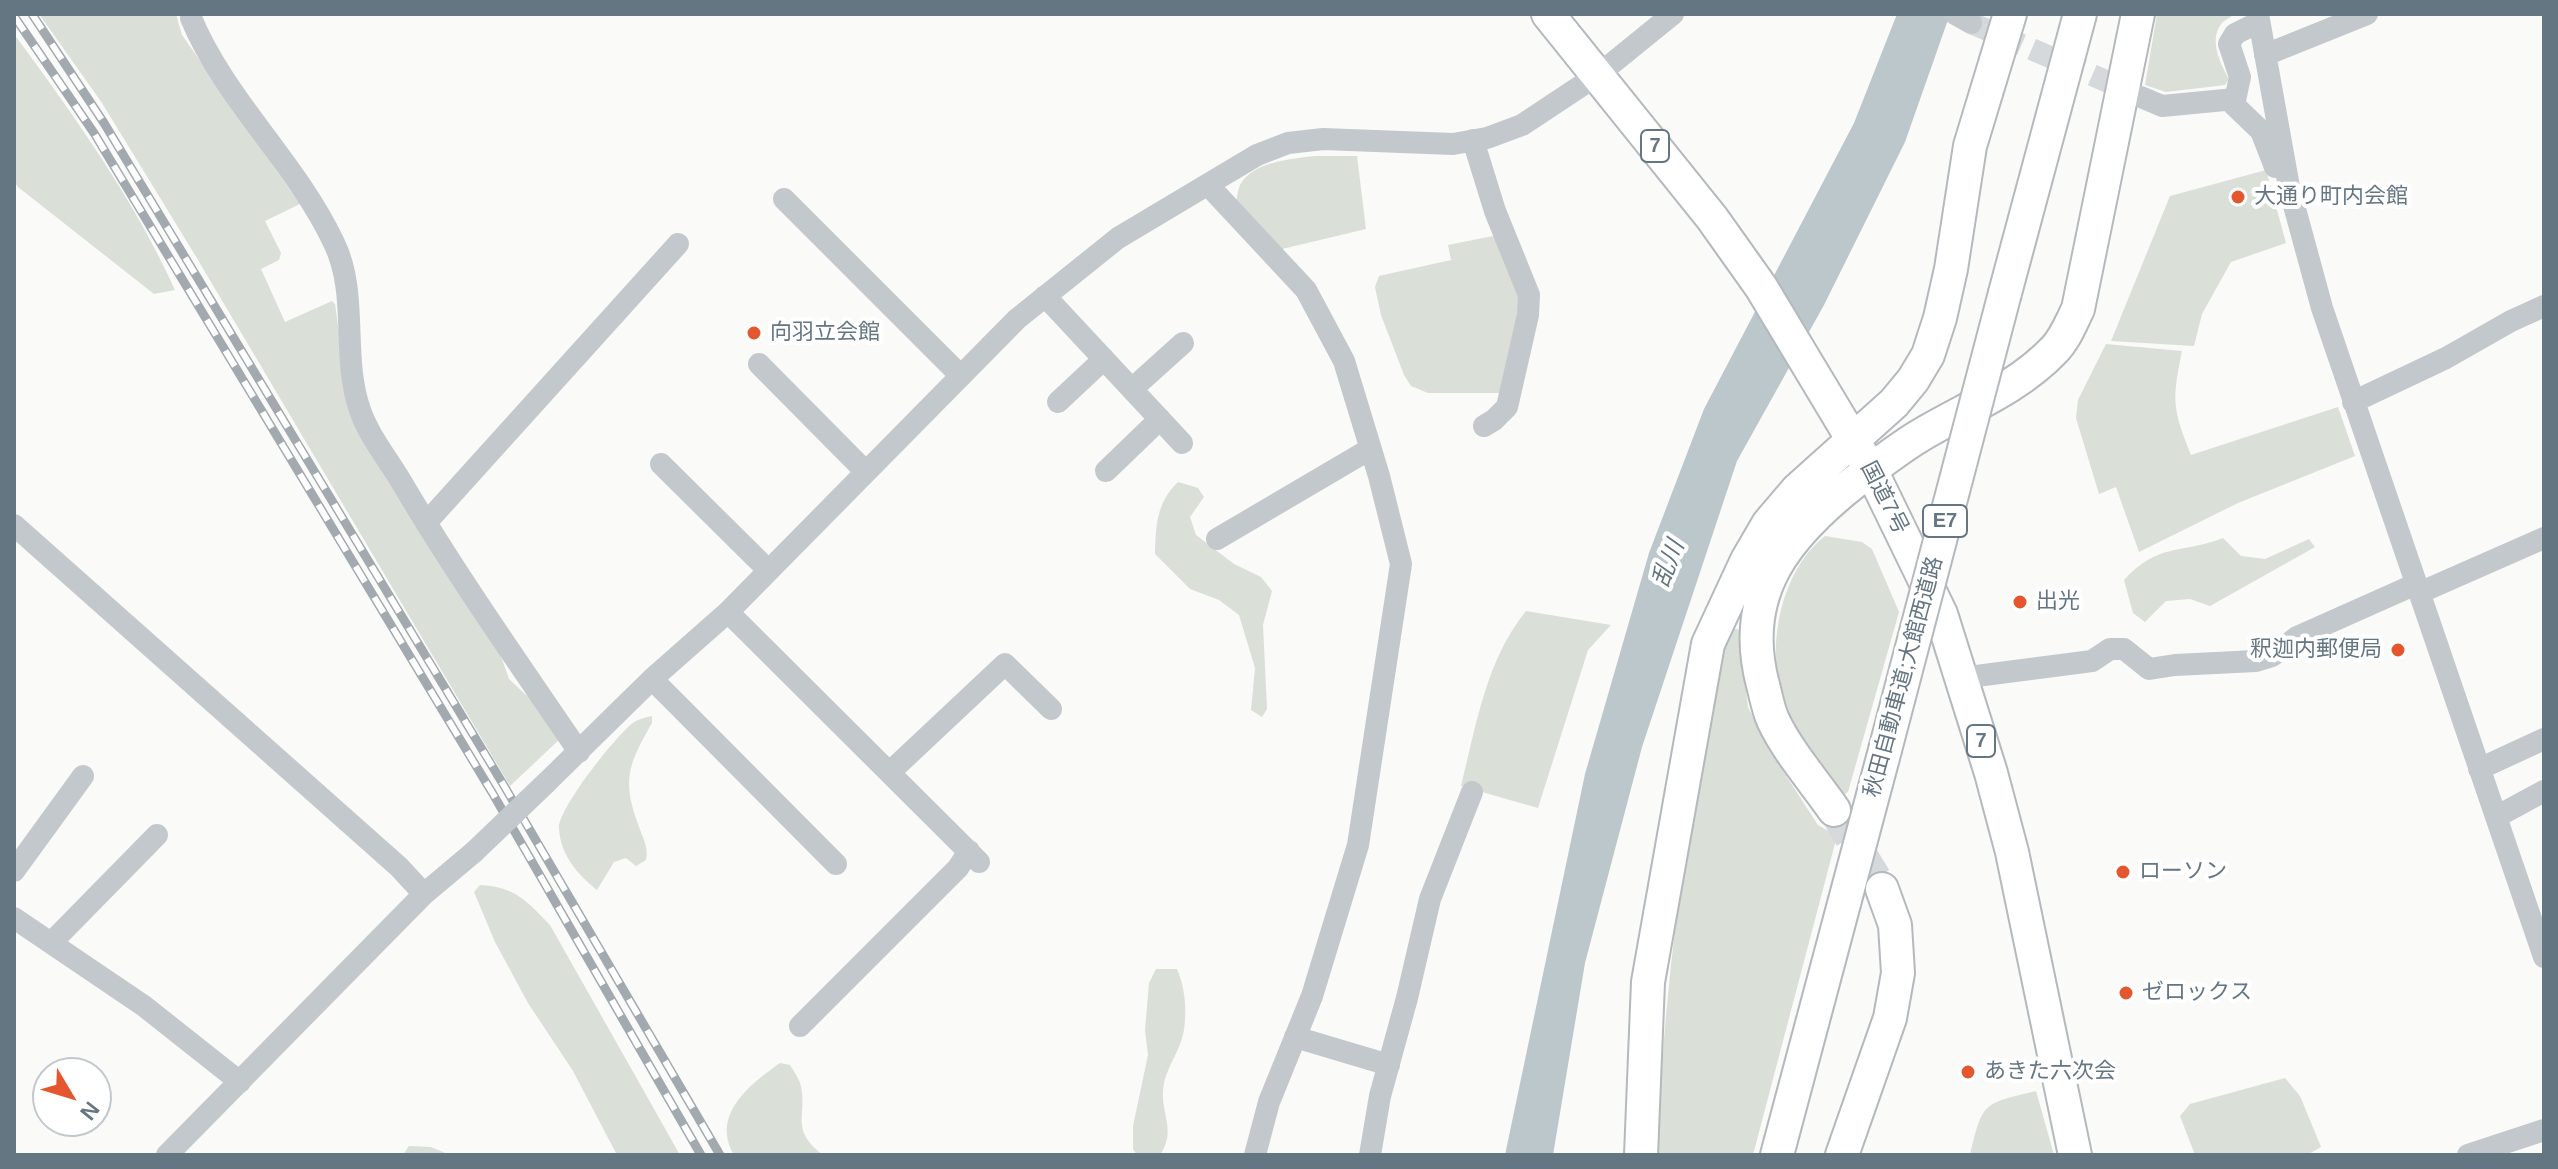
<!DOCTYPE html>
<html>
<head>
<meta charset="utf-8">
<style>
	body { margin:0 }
	#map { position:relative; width:2558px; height:1169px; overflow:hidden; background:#fafaf8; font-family:Arial,sans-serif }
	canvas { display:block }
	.frame { position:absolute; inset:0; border:16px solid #657683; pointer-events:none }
	.north { position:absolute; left:32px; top:1057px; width:80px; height:80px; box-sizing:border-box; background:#fff; border:2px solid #c1c8cd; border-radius:50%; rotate:128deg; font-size:22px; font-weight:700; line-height:32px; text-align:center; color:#657683 }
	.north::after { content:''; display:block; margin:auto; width:28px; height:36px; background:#e4572e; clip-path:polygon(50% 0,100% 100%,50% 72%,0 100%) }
</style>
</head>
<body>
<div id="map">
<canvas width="2558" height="1169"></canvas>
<div class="frame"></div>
<div class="north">N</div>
</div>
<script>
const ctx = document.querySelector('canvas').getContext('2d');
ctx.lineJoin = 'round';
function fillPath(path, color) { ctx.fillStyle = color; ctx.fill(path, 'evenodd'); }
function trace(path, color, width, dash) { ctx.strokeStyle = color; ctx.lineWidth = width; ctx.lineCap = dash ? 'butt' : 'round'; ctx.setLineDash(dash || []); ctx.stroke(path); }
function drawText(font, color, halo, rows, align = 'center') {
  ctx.font = font + ' Arial,"Noto Sans JP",sans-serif'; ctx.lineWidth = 8; ctx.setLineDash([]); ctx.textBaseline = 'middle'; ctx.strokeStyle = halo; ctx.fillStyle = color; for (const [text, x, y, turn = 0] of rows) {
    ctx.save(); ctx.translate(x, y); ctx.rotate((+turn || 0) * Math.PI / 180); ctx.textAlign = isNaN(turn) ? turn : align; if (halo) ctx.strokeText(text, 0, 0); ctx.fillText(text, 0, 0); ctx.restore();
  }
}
fillPath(new Path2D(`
	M39,14H176L182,35L300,204L265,221L281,253L279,260L261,269L285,322L332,301L335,304L348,397L498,648L509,679L541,709L561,738L510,786L195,255L102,103Z
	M2157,14H2234C2231,17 2227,19 2224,21C2207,37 2220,63 2229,79L2225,85L2166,92L2145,85Z
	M14,34C73,114 134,199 175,290L154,294L18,187L14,181Z
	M1315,156H1357L1366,229L1282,249L1235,204C1237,198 1238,190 1240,185C1253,161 1292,159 1315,156Z
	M2266,170L2286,243L2231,262L2202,314L2194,346L2111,341L2170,196Z
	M1493,236L1500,241L1523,305L1503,393H1428L1411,386L1404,375L1381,315L1375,287L1379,276L1451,260L1448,245Z
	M2106,344L2182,351C2172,400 2172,408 2191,455L2338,407L2355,456L2238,503L2139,552L2116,487L2099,494L2076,418L2078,400Z
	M1178,482L1198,488L1204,497L1190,517L1196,535L1234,564L1261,577L1272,591L1263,625L1267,709L1262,717L1251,710L1255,668L1239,615L1219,600L1190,589L1155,554C1156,526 1156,503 1178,482Z
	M1825,536L1862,542L1872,549L1899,612L1848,792L1844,795C1828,773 1809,753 1795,730C1761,675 1773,576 1825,536Z
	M2223,538L2241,556L2265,559L2309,539L2315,547L2210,606L2190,599L2166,601L2145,622L2133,613L2124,580C2158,542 2183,554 2223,538Z
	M1526,611L1611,625L1588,650L1538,808L1461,786C1476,726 1486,660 1526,611Z
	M1733,628L1743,631V662L1748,707L1770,751L1818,825L1837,836L1753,1155H1657C1662,1027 1676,901 1698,775C1707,726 1713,674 1733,628Z
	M652,716V723C630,762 621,778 638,824C642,837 649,846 646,860L636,866L626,858L614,862L597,890C577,874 560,854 559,828C558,809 617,734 634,722C639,719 646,717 652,716Z
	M480,885C515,887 526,900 550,925L680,1155H617L573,1071L528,1003L495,942L474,892Z
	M1156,969H1177C1185,988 1187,1009 1184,1030C1181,1049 1168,1065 1164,1083C1158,1111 1178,1129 1160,1155H1137L1133,1149V1126L1148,1055L1145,1030L1149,983Z
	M780,1063L790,1065C793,1070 798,1077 800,1083C809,1115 788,1128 823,1155H734C711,1115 749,1085 780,1063Z
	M2285,1078L2300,1096L2321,1147L2307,1155H2195L2180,1116L2190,1104Z
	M2036,1091L2054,1155H1970C1983,1101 1983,1104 2036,1091Z
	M409,1146L431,1147L450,1155H403Z`), '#dadfd7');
fillPath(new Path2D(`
	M1897,14H1950L1905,142L1824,305L1737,461L1642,747L1585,963L1553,1155H1505L1585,774L1649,553L1704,409L1854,123Z`), '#bbc7cb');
trace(new Path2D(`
	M1971,23L2136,94`), '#d5d9db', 22, [22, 11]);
trace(new Path2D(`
	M1834,810L1882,889`), '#d5d9db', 32, [32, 16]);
const highway = new Path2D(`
	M1548,14L1712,218L1761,287L1871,470L1941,614L1991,773L2012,852L2075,1155
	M2005,293L2080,14
	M1834,810C1814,781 1788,752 1773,720C1768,709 1766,696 1763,685C1738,592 1788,534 1857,480C1878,465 1899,448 1921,435C1966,408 2017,389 2054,350C2065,339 2071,323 2078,309L2138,14
	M1641,1155L1648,982L1708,644L1747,560L1768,524L1797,490L1894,403L1913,380L1928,355L1940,318L1951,269L1970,146L2010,14
	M1777,1155L1885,750
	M1842,1155L1890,1018L1898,973L1895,925L1882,889`);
trace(highway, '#b4b9bd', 36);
trace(new Path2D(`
	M192,14L191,18C225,100 296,162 334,243C359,294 341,356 360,410C369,437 391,463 405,488C459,579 520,665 579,752
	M1955,14L1971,23
	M2258,14L2289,187L2322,308L2544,957
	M2259,22L2235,34L2229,44L2240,77L2234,105L2261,131L2275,167
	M2265,55L2367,14
	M2141,97L2162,106L2235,99
	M1473,140L1495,211L1529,295L1528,315L1507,407L1494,420L1484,426
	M1209,186L1306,290L1344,361L1379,476L1401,564L1358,845L1312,996L1269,1102L1255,1155
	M784,199L961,376
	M1045,296L1182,443
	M759,364L865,471
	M1132,389L1183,343
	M1058,402L1104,359
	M2353,402L2446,358L2511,321L2544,306
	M661,464L768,570
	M1106,471L1160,419
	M426,523L678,244
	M14,525L399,867L424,894
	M1217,539L1370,449
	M2419,593L2544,538
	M728,612L979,862
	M1961,678L2092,661L2110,649H2124L2149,669L2175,665L2256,661L2272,656L2297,637L2416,584
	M652,679L836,864
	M2479,769L2544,739
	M890,772L1005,664L1051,709
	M547,782L652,679L728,612L1017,319L1118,238L1257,155L1288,143L1323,139L1453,144L1487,138L1522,125L1599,74L1673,14
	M2496,817L2544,791
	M14,871L83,776
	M14,918L144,1006L240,1082
	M51,943L157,835
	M800,1026L958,868L969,851
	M1295,1037L1389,1065
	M167,1155L424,894L474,852
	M1370,1155L1380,1096L1407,998L1430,899L1472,792
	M2468,1155L2544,1130`), '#c3c8cc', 22);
trace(highway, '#fff', 32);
const rail = new Path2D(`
	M32,14L104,123L503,784L720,1155
	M14,16L94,133L493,794L701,1155`);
trace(rail, '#a2aab0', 9);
trace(rail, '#fff', 6, [18]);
const highwayBridge = new Path2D(`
	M1885,750L2005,293`);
trace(highwayBridge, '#b4b9bd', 36, []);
trace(new Path2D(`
	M474,852L547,782`), '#c3c8cc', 22);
trace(highwayBridge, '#fff', 32);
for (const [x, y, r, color] of [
	[2238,197,8,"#e4572e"],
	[754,333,8,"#e4572e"],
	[2020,602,8,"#e4572e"],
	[2398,650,8,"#e4572e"],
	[2123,872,8,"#e4572e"],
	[2126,993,8,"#e4572e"],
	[1968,1072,8,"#e4572e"]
]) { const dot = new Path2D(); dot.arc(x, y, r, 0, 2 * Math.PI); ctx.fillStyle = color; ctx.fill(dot); trace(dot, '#fff', 3); }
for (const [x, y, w] of [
	[1655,146,28],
	[1945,521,44],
	[1981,741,28]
]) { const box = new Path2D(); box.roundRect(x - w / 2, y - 16, w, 32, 6); ctx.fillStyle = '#fff'; ctx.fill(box); trace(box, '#657683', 2); }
drawText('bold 20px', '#657683', null, [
	["7",1655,146],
	["E7",1945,521],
	["7",1981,741]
]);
drawText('22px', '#657683', '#fff', [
	["大通り町内会館",2254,197],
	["向羽立会館",770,333],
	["出光",2036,602],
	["釈迦内郵便局",2382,650,"right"],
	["ローソン",2139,872],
	["ゼロックス",2142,993],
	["あきた六次会",1984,1072]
], 'left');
drawText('22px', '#657683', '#fff', [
	["国道7号",1884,498,63],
	["秋田自動車道;大館西道路",1904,677,-75]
]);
drawText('italic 24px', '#60757c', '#fff', [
	["乱川",1669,564,-69]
]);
</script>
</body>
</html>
